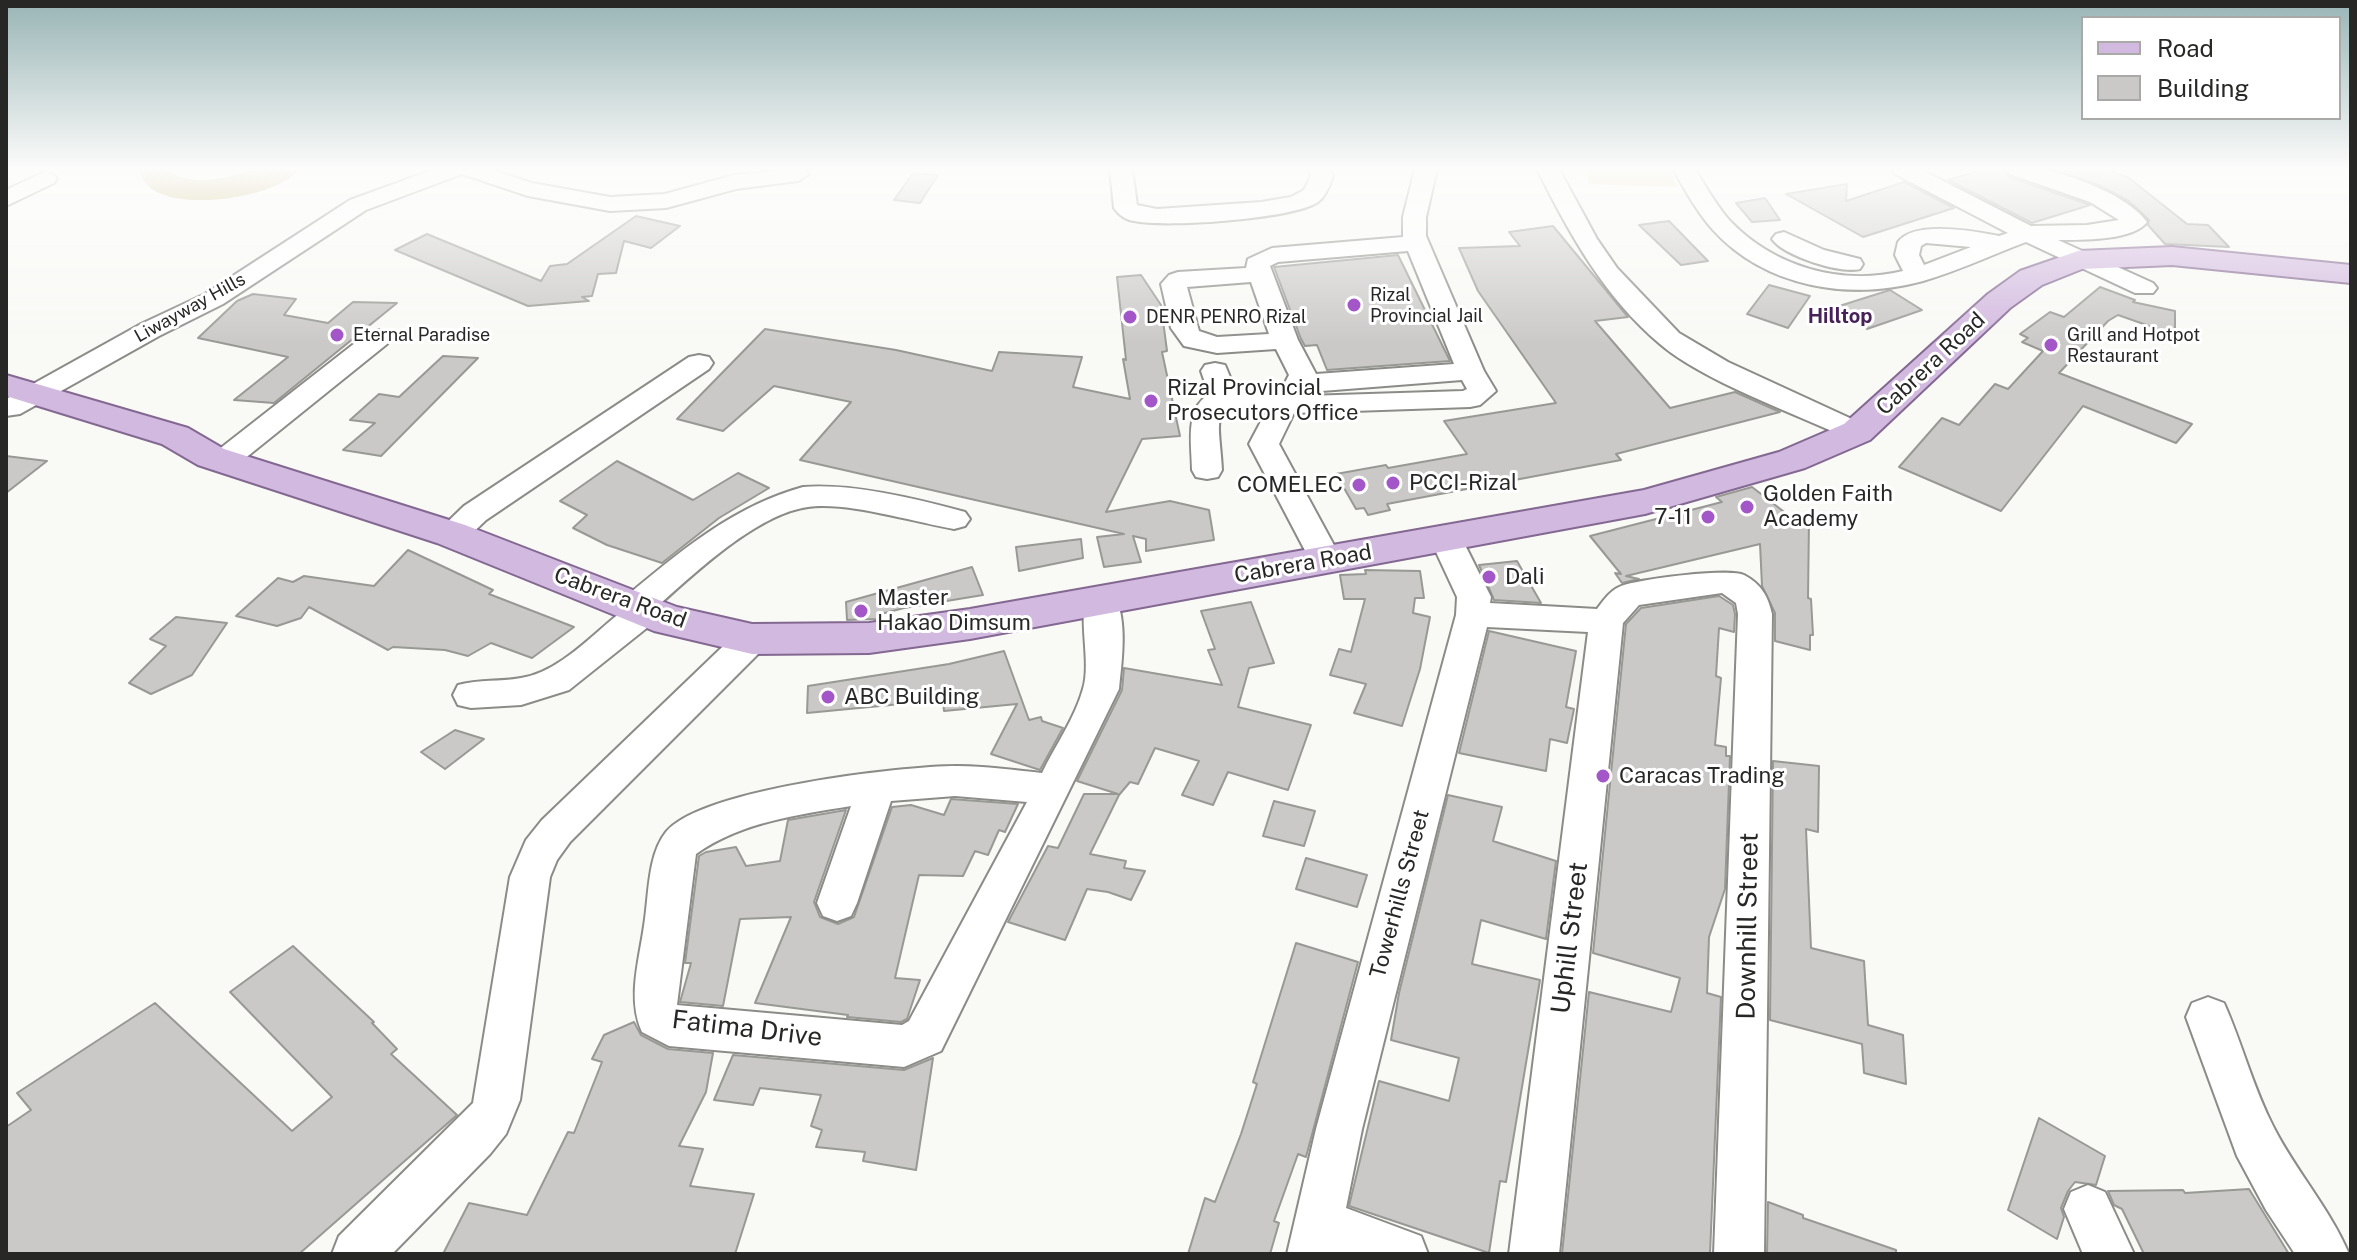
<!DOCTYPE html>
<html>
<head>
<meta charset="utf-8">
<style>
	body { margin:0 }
	#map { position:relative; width:2357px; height:1260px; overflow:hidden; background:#f9f9f6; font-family:"Public Sans",sans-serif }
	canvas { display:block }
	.frame { position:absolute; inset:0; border:8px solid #272726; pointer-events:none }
	.legend { position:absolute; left:2081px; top:16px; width:260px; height:104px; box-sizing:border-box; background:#fff; border:2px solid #a9a9a8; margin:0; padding:10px 14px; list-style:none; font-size:24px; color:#272726 }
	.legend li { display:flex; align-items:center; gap:16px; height:40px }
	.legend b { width:40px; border:2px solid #a9a9a8 }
</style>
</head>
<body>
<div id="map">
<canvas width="2357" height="1260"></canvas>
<div class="frame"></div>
<ul class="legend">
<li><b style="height:10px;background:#d2b9df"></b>Road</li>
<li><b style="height:22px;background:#cac9c7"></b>Building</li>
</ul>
</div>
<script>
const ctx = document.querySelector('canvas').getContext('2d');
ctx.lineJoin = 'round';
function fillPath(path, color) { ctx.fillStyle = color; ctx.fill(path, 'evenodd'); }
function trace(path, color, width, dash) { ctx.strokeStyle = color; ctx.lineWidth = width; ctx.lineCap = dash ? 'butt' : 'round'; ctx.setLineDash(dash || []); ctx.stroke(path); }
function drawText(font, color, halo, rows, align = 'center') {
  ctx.font = font + ' "Public Sans",sans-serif'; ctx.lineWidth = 6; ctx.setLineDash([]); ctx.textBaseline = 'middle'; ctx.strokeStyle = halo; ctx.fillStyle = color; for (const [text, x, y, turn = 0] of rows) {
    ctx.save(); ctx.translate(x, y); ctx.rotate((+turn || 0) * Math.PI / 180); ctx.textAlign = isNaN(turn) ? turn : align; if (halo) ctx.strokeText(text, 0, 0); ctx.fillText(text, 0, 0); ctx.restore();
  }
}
fillPath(new Path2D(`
	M1585,169H1670L1677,187L1589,184Z`), '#e5d9a0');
fillPath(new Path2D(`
	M140,169H172L173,174C202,186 226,177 254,170C268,166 286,169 299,169C278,201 143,219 140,169Z`), '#c3b469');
const building = new Path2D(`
	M1984,169H2004L2009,177L2090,205L2032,223L1948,180Z
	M2053,169H2107L2129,178L2187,224L2208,225L2229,247L2165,244L2148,225L2149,220L2129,201L2099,185Z
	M913,173L938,175L920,203L894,200Z
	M1904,182L1954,208L1863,237L1786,194L1847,184L1846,201Z
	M1765,198L1780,220L1752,222L1736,203Z
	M636,216L680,226L651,248L624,241L616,273L598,274L592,296L582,297L589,301L528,306L395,250L427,234L541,281L550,266L567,264Z
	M1669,221L1708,261L1681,265L1639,225Z
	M1553,226L1628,317L1595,321L1670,408L1735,392L1780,412L1616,454L1621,460L1387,504L1390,510L1368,515L1364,508L1356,509L1336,474L1386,465L1388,468L1467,454L1444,421L1556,403L1478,291L1459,248L1520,246L1509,232Z
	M1398,255L1450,361L1327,370L1317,345L1305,346L1301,339L1274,267Z
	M1141,275L1161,305L1167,351L1162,352L1180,436L1142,439L1106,512L1170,501L1209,510L1214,540L1146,551V539L1133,536L1141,562L1104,567L1097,537L1124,534L800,460L851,402L774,386L723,431L677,419L765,329L896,350L992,371L999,352L1082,357L1073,387L1130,399L1123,359L1126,360L1117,277Z
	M1769,285L1810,296L1788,328L1747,314Z
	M2100,287L2135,300L2133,302L2175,311V335L2118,315L2108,321L2059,373L2192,424L2176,443L2083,406L2001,511L1899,467L1942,418L1959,425L1995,384L2008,389L2043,351L2022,342L2028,338L2020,334L2050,312L2064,317Z
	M1890,290L1922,310L1867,329L1833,308Z
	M253,294L296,299L284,315L328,323L353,302L397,303L274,403L234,400L288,357L198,338L237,301Z
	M443,356L478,358L381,456L343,450L375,423L350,420L379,394L399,397Z
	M6,456L47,461L6,493Z
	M617,461L693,500L738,473L769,488L719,518L662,563L607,545L573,528L587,515L560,501Z
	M1752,487L1792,518L1809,521L1808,598L1811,599L1813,635H1810V650L1775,641V613L1762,586L1760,544L1626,576L1639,579L1622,583L1615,573L1621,574L1590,536L1722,502L1716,497Z
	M1081,539L1083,558L1019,571L1016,547Z
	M408,550L493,590L489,594L574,627L532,658L491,643L468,656L445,650L393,647L388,650L309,607L301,618L277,626L236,616L278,578L293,582L304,576L374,586Z
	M1517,561L1541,603L1494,600L1479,565Z
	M972,567L983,595L904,608L877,615V619L847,620L846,602Z
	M1365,570L1420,571L1424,598H1415L1413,613L1430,617L1420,669L1402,726L1354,713L1366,684L1330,675L1339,649L1351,652L1365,599H1344L1340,575L1366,574Z
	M1719,596L1733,605L1735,614L1734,632L1719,628L1716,676L1721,678L1715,745L1726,747V756H1730L1725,889L1709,937L1707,993L1721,997L1710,1254H1562L1589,992L1671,1012L1680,978L1593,953L1626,624L1641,608Z
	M1251,602L1274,663L1249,668L1238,707L1311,725L1288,790L1228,772L1213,805L1182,795L1199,761L1155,748L1138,784L1130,782L1119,795L1090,854L1126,861L1124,868L1145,871L1131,900L1108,892L1087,889L1065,940L1008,922L1048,846L1058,848L1084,794H1118L1077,781L1122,690L1124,668L1222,685L1208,650L1215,649L1201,611Z
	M176,617L227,623L192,675L151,694L129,683L166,646L150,639Z
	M1489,631L1576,651L1566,707L1574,709L1567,743L1550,739L1546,771L1459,753Z
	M1004,651L1029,720L1041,717L1042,721L1063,728L1040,770L991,754L1017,704L944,711L943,700L807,713L808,686L949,664Z
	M455,730L484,739L445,769L421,752Z
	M1773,761L1819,766L1818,832L1806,829L1811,948L1864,961L1868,1025L1903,1035L1906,1084L1864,1073L1862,1044L1770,1020Z
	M1448,795L1502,807L1493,841L1556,861L1546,939L1481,920L1472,964L1540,980L1506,1182L1500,1181L1489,1253L1349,1206L1379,1081L1449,1101L1459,1058L1391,1040L1399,993Z
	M951,799L1018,804L1005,832L999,830L988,855L975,851L963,876L919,875L895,978L920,980L907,1019L901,1022L847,1017L848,1015L755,1003L791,917L740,919L723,1006L680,1002L691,963H685L699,856L706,852L736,847L746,866L780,861L788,820L846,810L814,902L820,917L838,924L854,917L892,807L911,805L944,815Z
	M1274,801L1315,811L1304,846L1263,836Z
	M1306,858L1367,875L1357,907L1296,889Z
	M1296,943L1358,962L1306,1157L1298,1154L1274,1221L1279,1223L1270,1254H1188L1205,1198L1215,1202L1241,1134L1257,1084L1253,1082Z
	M293,946L374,1022L372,1023L397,1049L391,1054L457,1115L299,1254H6V1127L31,1110L17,1093L155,1003L292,1131L332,1097L230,992Z
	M634,1022L641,1035L668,1049L713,1053L706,1092L679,1146L703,1149L690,1186L754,1194L735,1254H443L469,1203L527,1215L568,1132L574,1133L602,1062L592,1059L604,1035Z
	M733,1055L904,1070L933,1058L916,1170L863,1161L865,1152L816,1147L822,1130L811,1126L821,1095L760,1088L753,1105L714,1100Z
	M2039,1118L2105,1156L2096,1185L2075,1182L2068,1191L2061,1208L2064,1217L2057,1239L2008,1210Z
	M2249,1189L2289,1254H2144L2122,1209L2114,1205L2108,1191L2183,1190L2185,1193Z
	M1768,1202L1803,1215V1218L1896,1250V1254H1767Z`);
fillPath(building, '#cac9c7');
trace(building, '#989895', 2);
const minor = new Path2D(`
	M435,169H490L532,183L610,197L665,194L734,175L804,169L809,174L798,181L736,189L666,208L610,211L528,196L462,174L366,210L223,304L159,336L20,414L6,416V399L141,324L205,294L350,200Z
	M1110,169H1132L1137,205L1157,209L1261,202L1291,197L1304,190L1311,176L1308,169H1330L1333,176C1330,185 1326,196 1318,202C1293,219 1165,228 1134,221C1126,220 1119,215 1114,208Z
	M1415,169H1437L1426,217V236L1484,371L1496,391L1480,405L1470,407L1294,413L1279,444L1342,560L1337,568L1326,571L1315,568L1310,560L1249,444L1267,410C1205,397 1220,422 1222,470L1218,477L1207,479L1196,477L1192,470C1192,445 1184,410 1209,394L1201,371L1205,365L1215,363L1225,365L1235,389L1278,396L1289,375L1276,349L1217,353L1184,346L1171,328L1161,284L1169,275L1178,272L1246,268L1248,259L1272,248L1403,237V217ZM1408,251L1454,364L1316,374L1298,340L1270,266L1278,262ZM1251,282L1269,334L1217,337L1199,331L1187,287ZM1462,380L1467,389L1463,391L1306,396L1309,392Z
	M1537,169H1559L1597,239L1617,268L1679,333L1728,362L1867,426L1871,432L1867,438L1857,441L1847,438C1794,413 1703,381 1660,344C1604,297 1569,233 1537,169Z
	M1673,169H1695C1706,187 1716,205 1730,221C1774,267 1841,286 1903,271L1895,255L1898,242C1914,220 1974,231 1999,236L2008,233L1895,174L1892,169H1920L2031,226L2087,225L2119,220L2090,202L2010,174L2007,169C2017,169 2029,167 2039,169C2070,174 2129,196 2147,222C2133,241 2080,240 2058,240L2153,283L2157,288L2153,293H2135L2026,242C1991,255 1958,271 1923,281C1850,301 1766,288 1713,230C1697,212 1685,190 1673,169ZM1926,243L1971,247L1924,265L1919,255L1921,246Z
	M46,171L57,178L54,183L6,206V190Z
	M1784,232L1824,250L1860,259L1863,264L1860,269C1840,274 1784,256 1772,239L1776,234Z
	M378,330L387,332L391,338L387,344L233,468L223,470L213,468L208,461L213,454L369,332Z
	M699,355L709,357L713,363L709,369L486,520C471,534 461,547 440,541L435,534L464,506L689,357Z
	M803,487C852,483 918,499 965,512L970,519L965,526L954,529C914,522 846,501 808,507C757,514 696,572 659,605L663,611L658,619L569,690L521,705L471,708L458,705L453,695L458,685C479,679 500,682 521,678C559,672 592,635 621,612L618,607L623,599C678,553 733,506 803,487Z
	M1446,528L1457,531L1462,539L1491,597L1490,603L1597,609C1603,601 1610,591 1619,587C1635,579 1729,568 1744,575C1761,584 1768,596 1772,614L1764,1254H1714L1738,614L1736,603L1722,593L1639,605L1623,623L1559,1254H1509L1588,632L1487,627L1362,1129L1346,1208L1421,1236L1428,1254H1287L1316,1129L1456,615L1457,597L1430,539L1435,531Z
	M1101,588L1113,592C1128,618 1122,660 1119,689L941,1051L904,1067L669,1046L642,1032C627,999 639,961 644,926C649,897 647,856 666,832C701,789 902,766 957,766C986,766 1014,770 1042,773C1055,746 1075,718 1083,689C1092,661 1076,614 1089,592ZM955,796L1027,802L909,1021L902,1025L677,1005L696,854C741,822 797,815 851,806L817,903L823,916L837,921L851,916L857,903L891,801Z
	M752,627L764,630L769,639L764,648L570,842L557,860L550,877L520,1100L506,1134L490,1154L392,1254H332L339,1236L473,1103L510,877L526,840L542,820L740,630Z
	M2208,997L2224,1003C2242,1043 2253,1088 2274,1128C2296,1171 2330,1209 2349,1254H2295L2266,1210L2237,1156L2186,1017L2192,1003Z
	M2088,1185L2105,1192L2134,1254H2083L2064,1209L2071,1192Z`);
const major = new Path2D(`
	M2172,247L2351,265V283L2172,265L2082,269L2042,285L2010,308L1870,440L1805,468L1645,514L970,639L869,653L752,654L654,631L437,543L198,465L162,444L6,396V375L188,428L224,449L465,525L677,607L752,624L869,623L970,609L1644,490L1779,452L1844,424L1988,294L2020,271L2078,251Z`);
trace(minor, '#8b8b88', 4);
trace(major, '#836891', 4);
fillPath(minor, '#fff');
fillPath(major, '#d2b9df');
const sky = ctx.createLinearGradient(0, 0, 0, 345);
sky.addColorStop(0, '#99b4b5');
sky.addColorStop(0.49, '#fcfcfb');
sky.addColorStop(1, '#fcfcfb00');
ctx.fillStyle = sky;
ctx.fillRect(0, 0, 2357, 345);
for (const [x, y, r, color] of [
	[1354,305,8,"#a356c8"],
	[1130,317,8,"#a356c8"],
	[337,335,8,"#a356c8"],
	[2051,345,8,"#a356c8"],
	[1151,401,8,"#a356c8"],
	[1393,483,8,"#a356c8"],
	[1359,485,8,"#a356c8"],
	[1747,507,8,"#a356c8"],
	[1708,517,8,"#a356c8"],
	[1489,577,8,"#a356c8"],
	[861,611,8,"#a356c8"],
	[828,697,8,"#a356c8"],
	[1603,776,8,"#a356c8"]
]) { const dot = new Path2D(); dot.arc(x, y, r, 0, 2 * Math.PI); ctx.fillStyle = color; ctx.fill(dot); trace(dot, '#fff', 3); }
drawText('18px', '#272726', '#fff', [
	["Rizal",1370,295],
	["Provincial Jail",1370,316],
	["DENR PENRO Rizal",1146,317],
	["Eternal Paradise",353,335],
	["Grill and Hotpot",2067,335],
	["Restaurant",2067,356]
], 'left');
drawText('18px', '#272726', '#fff', [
	["Liwayway Hills",190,308,-29]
]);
drawText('bold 20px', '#472259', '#fff', [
	["Hilltop",1840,317]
]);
drawText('22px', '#272726', '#fff', [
	["Cabrera Road",1931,364,-43],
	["Cabrera Road",1303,564,-10],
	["Cabrera Road",620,598,20],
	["Towerhills Street",1400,894,-75]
]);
drawText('22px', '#272726', '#fff', [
	["Rizal Provincial",1167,388],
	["Prosecutors Office",1167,413],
	["PCCI-Rizal",1409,483],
	["COMELEC",1343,485,"right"],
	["Golden Faith",1763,494],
	["Academy",1763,519],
	["7-11",1692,517,"right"],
	["Dali",1505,577],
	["Master",877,598],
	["Hakao Dimsum",877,623],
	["ABC Building",844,697],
	["Caracas Trading",1619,776]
], 'left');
drawText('26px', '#272726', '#fff', [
	["Downhill Street",1748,926,-89],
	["Uphill Street",1570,938,-83],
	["Fatima Drive",747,1029,7]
]);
</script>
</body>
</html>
